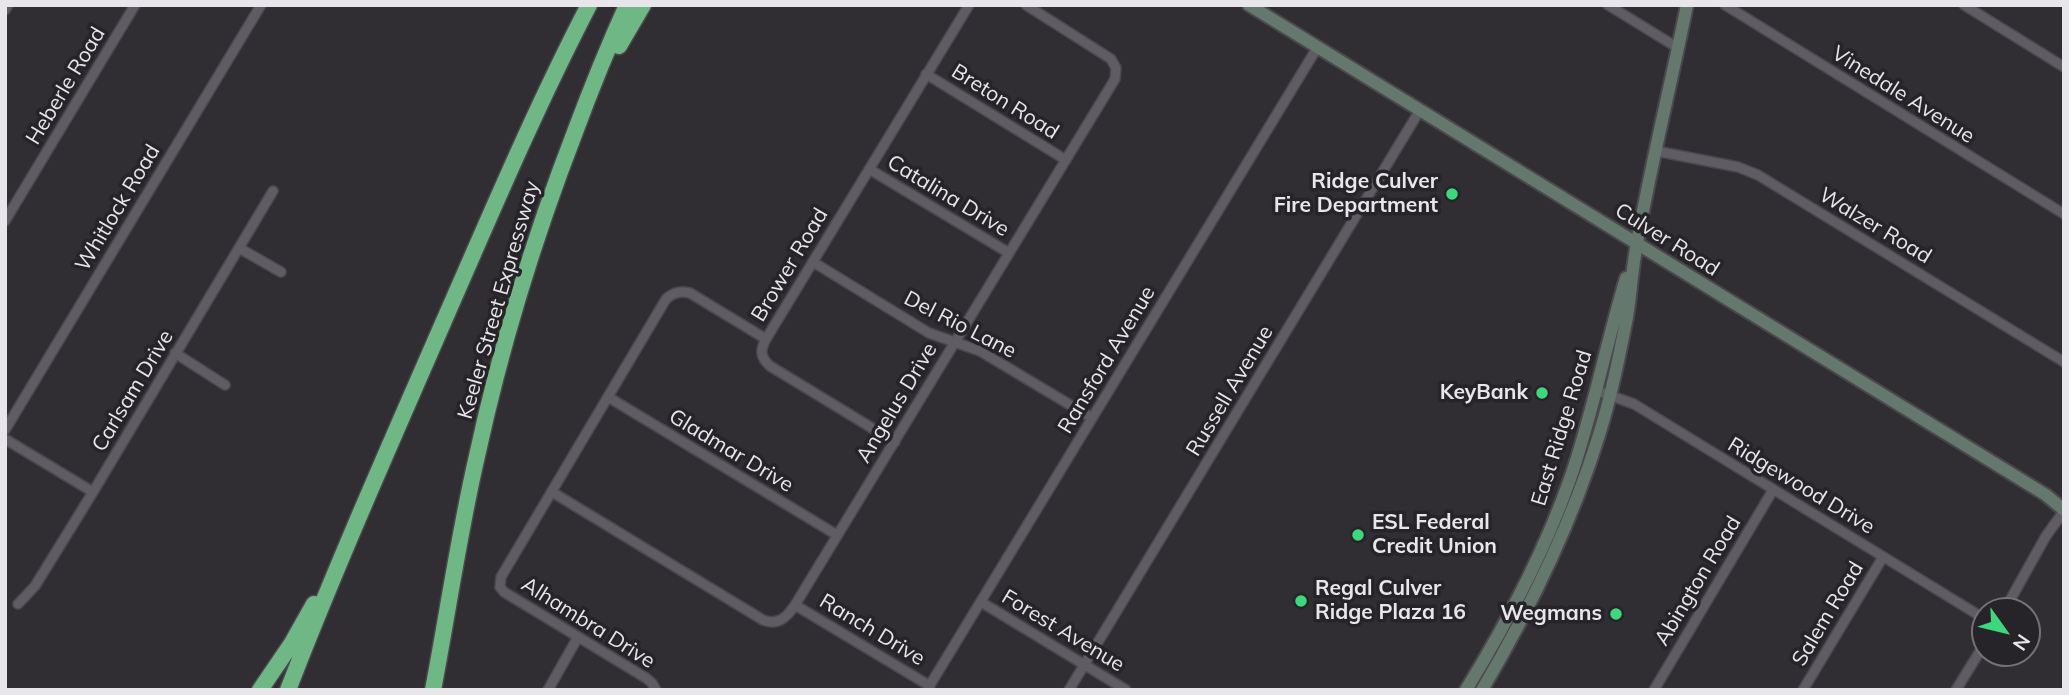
<!DOCTYPE html>
<html>
<head>
<meta charset="utf-8">
<style>
	body { margin:0 }
	#map { position:relative; width:2069px; height:695px; overflow:hidden; background:#302d33; font-family:Mulish,sans-serif }
	canvas { display:block }
	.frame { position:absolute; inset:0; border:7px solid #e8e6ea; pointer-events:none }
	.north { position:absolute; left:1971px; top:597px; width:70px; height:70px; box-sizing:border-box; background:#262429; border:2px solid #747276; border-radius:50%; rotate:124deg; font-size:19px; font-weight:700; line-height:28px; text-align:center; color:#e8e6ea }
	.north::after { content:''; display:block; margin:auto; width:24px; height:32px; background:#3fd77d; clip-path:polygon(50% 0,100% 100%,50% 72%,0 100%) }
</style>
</head>
<body>
<div id="map">
<canvas width="2069" height="695"></canvas>
<div class="frame"></div>
<div class="north">N</div>
</div>
<script>
const ctx = document.querySelector('canvas').getContext('2d');
ctx.lineJoin = 'round';
function trace(path, color, width, dash) { ctx.strokeStyle = color; ctx.lineWidth = width; ctx.lineCap = dash ? 'butt' : 'round'; ctx.setLineDash(dash || []); ctx.stroke(path); }
function drawText(font, color, halo, rows, align = 'center') {
  ctx.font = font + ' Mulish,sans-serif'; ctx.lineWidth = 7; ctx.setLineDash([]); ctx.textBaseline = 'middle'; ctx.strokeStyle = halo; ctx.fillStyle = color; for (const [text, x, y, turn = 0] of rows) {
    ctx.save(); ctx.translate(x, y); ctx.rotate((+turn || 0) * Math.PI / 180); ctx.textAlign = isNaN(turn) ? turn : align; if (halo) ctx.strokeText(text, 0, 0); ctx.fillText(text, 0, 0); ctx.restore();
  }
}
const street = new Path2D(`
	M1608,5L1678,48
	M1725,5L2064,214
	M1964,5L2064,67
	M5,10L8,5
	M926,74L1066,160
	M1656,151L1738,167L1758,175L2064,362
	M869,169L1009,253
	M5,221L135,5
	M239,248L281,272
	M813,262L929,333L980,351L1092,418
	M175,353L225,385
	M1595,390L1634,404L1985,619
	M608,397L837,535
	M5,430L261,5
	M5,439L93,492
	M895,442L770,366C760,357 760,350 766,339L969,5
	M552,492L763,620C778,626 787,617 795,605L1115,79L1116,68L1111,59L1026,5
	M981,602L1126,690
	M18,604L35,586L93,492L273,191
	M795,605L930,686
	M2004,611L2046,536L2064,511
	M548,690L578,637
	M656,690L652,683L646,678L504,592L500,587L501,577L666,299C674,292 680,291 690,293L766,339
	M927,690L1317,48
	M1069,690L1420,110
	M1654,690L1773,490
	M1803,690L1883,557
	M1956,690L1985,643`);
const secondary = new Path2D(`
	M1249,5L2046,495L2064,510
	M1466,690C1507,623 1544,553 1570,479C1593,413 1606,344 1626,278
	M1482,690C1530,609 1571,525 1599,435C1611,397 1619,357 1627,317C1631,293 1632,268 1637,243C1651,164 1671,84 1687,5`);
const highway = new Path2D(`
	M619,46L643,5
	M260,690L292,643L314,604
	M288,690C336,566 390,445 443,323C490,216 535,109 589,5
	M433,690C448,612 459,533 477,456C501,345 534,238 575,132C591,89 608,47 627,5`);
trace(street, '#4a484c', 12);
trace(secondary, '#4a484c', 16);
trace(highway, '#4a484c', 19);
trace(street, '#5f5d63', 9);
trace(secondary, '#64786d', 12);
trace(highway, '#6fb885', 16);
for (const [x, y, r, color] of [
	[1452,194,7,"#3fd77d"],
	[1542,393,7,"#3fd77d"],
	[1358,535,7,"#3fd77d"],
	[1301,601,7,"#3fd77d"],
	[1616,614,7,"#3fd77d"]
]) { const dot = new Path2D(); dot.arc(x, y, r, 0, 2 * Math.PI); ctx.fillStyle = color; ctx.fill(dot); trace(dot, '#262429', 2.5); }
drawText('21px', '#e8e6ea', '#262429', [
	["Heberle Road",66,86,-59],
	["Vinedale Avenue",1903,95,32],
	["Breton Road",1005,102,32],
	["Catalina Drive",948,196,31],
	["Whitlock Road",118,208,-59],
	["Walzer Road",1875,226,31],
	["Culver Road",1667,240,32],
	["Brower Road",790,265,-59],
	["Keeler Street Expressway",499,300,-74],
	["Del Rio Lane",960,325,27],
	["Ransford Avenue",1107,360,-59],
	["Carlsam Drive",133,391,-59],
	["Russell Avenue",1230,391,-59],
	["Angelus Drive",897,403,-59],
	["East Ridge Road",1562,428,-73],
	["Gladmar Drive",731,451,31],
	["Ridgewood Drive",1801,486,31],
	["Abington Road",1698,581,-59],
	["Salem Road",1828,614,-59],
	["Alhambra Drive",588,623,32],
	["Ranch Drive",872,630,31],
	["Forest Avenue",1063,631,31]
]);
drawText('bold 21px', '#e8e6ea', '#262429', [
	["Ridge Culver",1438,182],
	["Fire Department",1438,206],
	["KeyBank",1528,393],
	["ESL Federal",1372,523,"left"],
	["Credit Union",1372,547,"left"],
	["Regal Culver",1315,589,"left"],
	["Ridge Plaza 16",1315,613,"left"],
	["Wegmans",1602,614]
], 'right');
</script>
</body>
</html>
